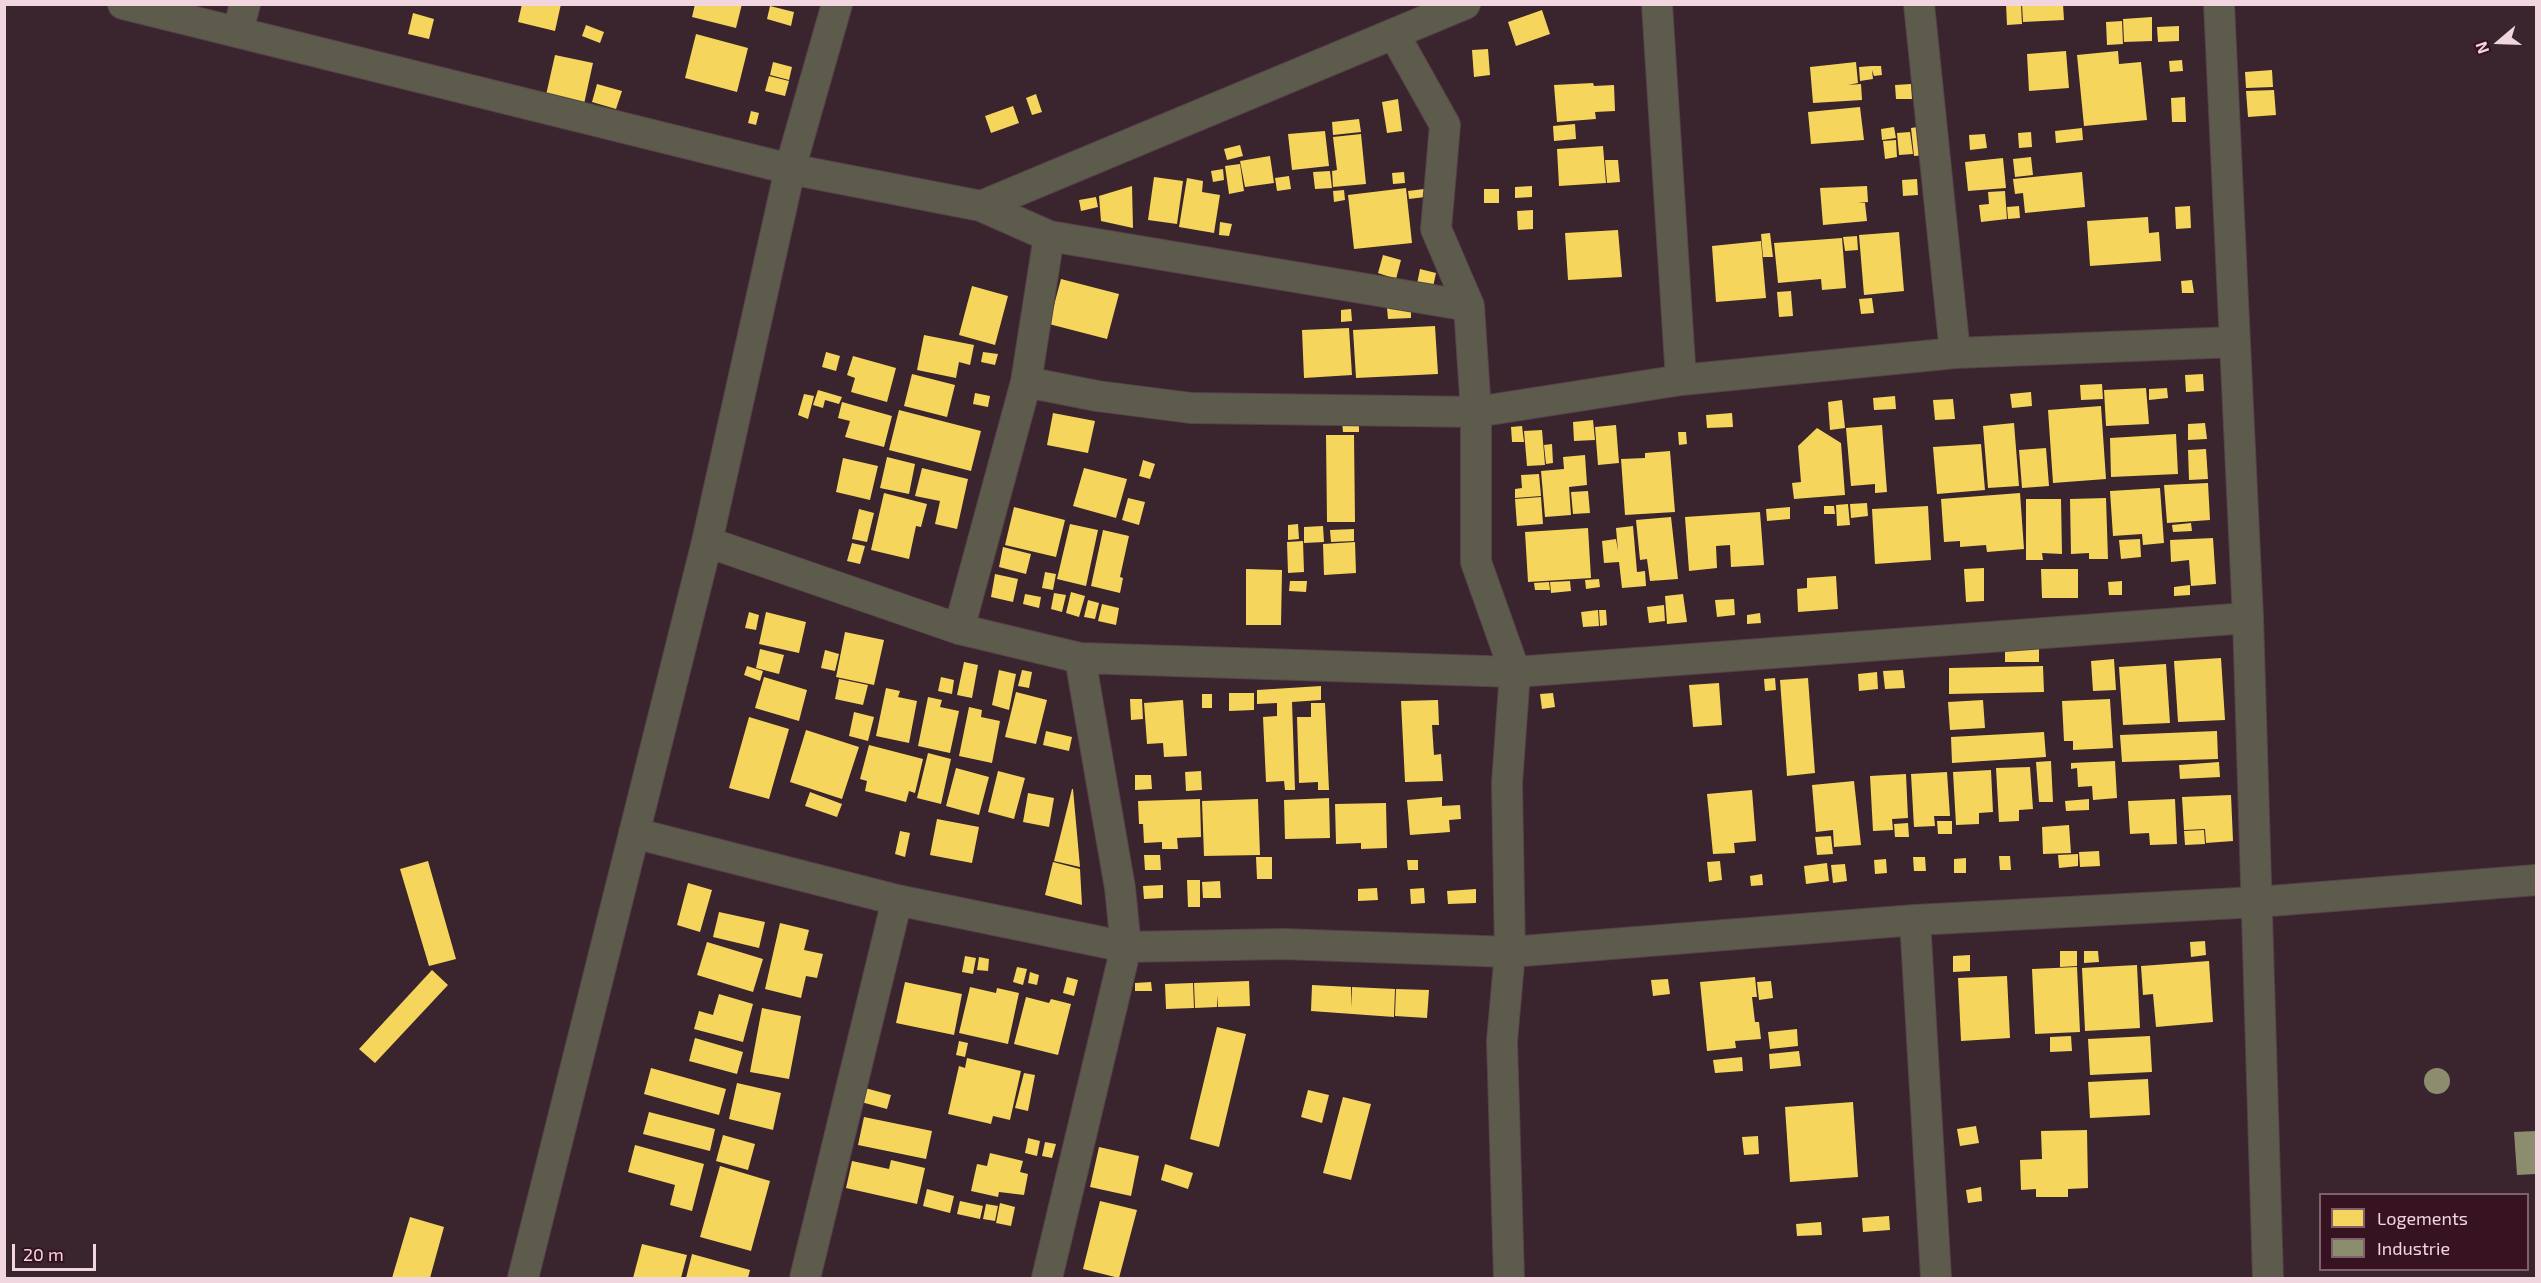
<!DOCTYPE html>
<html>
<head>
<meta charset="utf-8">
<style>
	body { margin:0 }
	#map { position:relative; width:2541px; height:1283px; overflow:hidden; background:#3a242d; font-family:"Exo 2",sans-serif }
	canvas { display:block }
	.frame { position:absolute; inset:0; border:6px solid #f1d6df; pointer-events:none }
	.legend { position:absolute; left:2319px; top:1193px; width:210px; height:78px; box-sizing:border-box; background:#371221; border:2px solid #81606d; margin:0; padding:8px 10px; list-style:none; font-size:18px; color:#f1d6df }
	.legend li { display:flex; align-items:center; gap:12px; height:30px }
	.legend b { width:30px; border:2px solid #81606d }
	.north { position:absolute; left:2469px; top:12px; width:60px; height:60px; -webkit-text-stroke:4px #371221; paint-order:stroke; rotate:251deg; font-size:16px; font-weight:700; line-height:24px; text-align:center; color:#f1d6df }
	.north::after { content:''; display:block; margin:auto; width:21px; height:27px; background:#f1d6df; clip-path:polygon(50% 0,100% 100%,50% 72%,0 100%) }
	.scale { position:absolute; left:12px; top:1244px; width:84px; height:27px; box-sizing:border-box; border:3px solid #f1d6df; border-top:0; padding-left:8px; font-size:18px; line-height:21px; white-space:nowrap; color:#f1d6df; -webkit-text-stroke:4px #371221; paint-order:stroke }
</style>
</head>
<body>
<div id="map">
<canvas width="2541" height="1283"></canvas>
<div class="frame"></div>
<ul class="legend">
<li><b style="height:16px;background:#f6d55c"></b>Logements</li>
<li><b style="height:16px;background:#8c8c6e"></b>Industrie</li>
</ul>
<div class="north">N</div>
<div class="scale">20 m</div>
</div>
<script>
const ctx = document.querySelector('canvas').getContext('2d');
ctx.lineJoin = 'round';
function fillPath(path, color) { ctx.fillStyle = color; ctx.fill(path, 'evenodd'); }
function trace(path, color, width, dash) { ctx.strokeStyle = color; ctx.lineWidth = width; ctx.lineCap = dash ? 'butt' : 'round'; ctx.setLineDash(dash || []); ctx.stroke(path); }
fillPath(new Path2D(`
	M522,4H561L555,31L518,22Z
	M695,4H742L736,28L692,17Z
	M2006,4H2021L2022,24L2007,25Z
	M2022,4H2063L2064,20L2023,22Z
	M770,6L794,12L791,26L767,19Z
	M1542,10L1550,34L1516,46L1508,22Z
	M413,13L434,19L429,39L408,34Z
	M2152,17V41L2124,42L2123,19Z
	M2122,21L2123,44L2107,45L2106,22Z
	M586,25L604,32L600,43L582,36Z
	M2179,26V41L2158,42L2157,27Z
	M696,34L748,48L737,92L685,78Z
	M1488,49L1490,75L1474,77L1472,50Z
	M2066,51L2069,88L2029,91L2027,54Z
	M2118,51L2119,64L2141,62L2147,120L2084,126L2077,55Z
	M555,55L593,63L584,104L546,95Z
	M2182,60L2183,71L2170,72L2169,61Z
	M773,62L792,67L789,80L770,75Z
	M1856,62L1858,83L1848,85L1861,84L1862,100L1813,103L1810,67Z
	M1872,66H1881L1882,75L1874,76L1872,70L1873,79L1860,81L1859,67Z
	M2272,70L2273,87L2246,88L2245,72Z
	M769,76L789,81L785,96L765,91Z
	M1593,83L1594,86L1614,85L1615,111L1595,112L1596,119L1557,122L1554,85Z
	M597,84L622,91L616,109L592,102Z
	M1911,84L1912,99H1896L1895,85Z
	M2274,90L2276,115L2248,117L2246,91Z
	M1036,94L1042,112L1032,115L1026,98Z
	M2185,97L2186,122H2172L2171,98Z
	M1398,99L1402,131L1387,133L1382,102Z
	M1013,106L1019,123L991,133L985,116Z
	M1860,107L1864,140L1811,144L1808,112Z
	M751,111L759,113L756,125L748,123Z
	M1359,119L1361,132L1333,135L1332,122Z
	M1575,124L1576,139L1554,141L1553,126Z
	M1925,126L1928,155L1914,156L1911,128Z
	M1894,127L1896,138L1882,140L1881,129Z
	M2082,128L2083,140L2056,143L2055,131Z
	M1325,131L1329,166L1292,170L1288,134Z
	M1910,132L1913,154L1899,155L1897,133Z
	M2031,132L2032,147L2019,148L2018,133Z
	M1361,134L1366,184L1333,187L1332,171L1337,170L1333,137Z
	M1985,134L1987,148L1970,150L1969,135Z
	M1896,140L1897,157L1885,159L1883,141Z
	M1240,145L1243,156L1227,160L1224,149Z
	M1603,146L1606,183L1559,186L1557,149Z
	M1270,156L1274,183L1245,187L1240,161Z
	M2031,157L2033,175L2015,177L2013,159Z
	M2003,158L2006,188L1968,191L1965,162Z
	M1605,160H1618L1620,182L1607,183Z
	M1240,164L1244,191L1229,194L1225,166Z
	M1223,169L1224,180L1213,182L1211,171Z
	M1330,171L1332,188L1315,189L1313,172Z
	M1404,172L1405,183L1393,184L1392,173Z
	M2082,172L2085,207L2025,213L2023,193L2015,194L2013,179Z
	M1289,176L1291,189L1277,191L1275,178Z
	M1154,177L1183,181L1177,224L1148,220Z
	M1187,178L1203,181L1202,192L1220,195L1214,233L1179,227Z
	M1917,179L1918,195L1903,196L1902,180Z
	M1132,186L1133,228L1101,221L1099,196Z
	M1532,186V197L1515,198V187Z
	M1867,186L1868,202L1858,203H1865L1867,221L1823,225L1820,188Z
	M1406,188L1412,243L1354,249L1348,195Z
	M1424,189L1425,197L1409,199L1408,191Z
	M1484,189H1499V203H1484Z
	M1344,190L1345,200L1334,202L1333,191Z
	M2005,191L2007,219L1981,222L1979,205L1989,204L1988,192Z
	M1096,197L1098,207L1081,211L1079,200Z
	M2019,206L2020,218L2008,219L2007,207Z
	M2190,206L2191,228L2176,229L2175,207Z
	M1533,210V229L1518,230L1517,211Z
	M2148,217L2149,233L2159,232L2161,261L2090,266L2087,221Z
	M1220,222L1232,224L1229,236L1219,235Z
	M1618,230L1622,277L1568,280L1565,233Z
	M1899,232L1904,291L1864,295L1859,235Z
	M1770,233L1773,257H1763L1761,234Z
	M1857,236L1858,250L1845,251L1843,237Z
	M1842,238L1846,288L1822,290L1821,279L1778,283L1774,243Z
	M1761,241L1766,298L1716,302L1712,246Z
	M1383,255L1401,260L1396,279L1378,273Z
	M1420,269L1436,273L1433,287L1417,284Z
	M1061,279L1119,294L1107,339L1049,324Z
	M2192,280L2194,293H2182L2181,281Z
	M972,286L1008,296L995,345L959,335Z
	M1791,291L1793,316L1779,317L1777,292Z
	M1872,298L1874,313L1861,314L1859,299Z
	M1411,307V318L1388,319L1387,308Z
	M1351,309L1352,321L1341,322V310Z
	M1435,326L1438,374L1356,378L1353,330Z
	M1349,328L1352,375L1304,378L1302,330Z
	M924,335L974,345L970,365L959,362L956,378L917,370Z
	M826,352L840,356L836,371L822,367Z
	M983,352L998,354L995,365L981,362Z
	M853,356L896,368L887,402L851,392L855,378L847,375Z
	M912,374L955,385L947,417L904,406Z
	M2203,374L2204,391L2186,392L2185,375Z
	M2102,384L2103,399L2081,400L2080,385Z
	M2146,388L2149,424L2106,426L2104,390Z
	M2167,388L2168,398L2149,400V389Z
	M818,390L842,397L839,404L825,400L823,408L813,405Z
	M2031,392L2032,406L2012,408L2010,394Z
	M975,393L990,396L988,407L973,404Z
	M804,394L814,396L808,419L798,415Z
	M1895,396L1896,409L1874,410L1873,398Z
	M1953,399L1955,419L1935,420L1933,400Z
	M1842,400L1845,428L1830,430L1828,402Z
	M842,402L892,416L884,447L845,437L850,421L838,418Z
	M2101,406L2106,479L2053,483L2048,410Z
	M899,410L981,431L971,471L889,450Z
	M1053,413L1095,421L1088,453L1047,445Z
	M1732,413L1733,427L1707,428L1706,415Z
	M1593,420L1595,440L1574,441L1573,422Z
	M1342,421H1359V432H1343Z
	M2014,423L2019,486L1988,488L1983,426Z
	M2205,423L2207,439L2188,440V424Z
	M1616,425L1619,463L1598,465L1595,427Z
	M1882,425L1887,492L1875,493V484L1851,486L1846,428Z
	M1522,426L1524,442H1512L1511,427Z
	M1817,428L1841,443L1845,495L1794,499L1792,483L1801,482L1798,446Z
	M1542,430L1545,465L1527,466L1524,431Z
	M1678,432H1686L1687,444L1679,445Z
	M2176,434L2178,474L2111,477L2110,438Z
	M1326,435H1354L1355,522H1327Z
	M1552,444L1553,463L1546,464L1544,445Z
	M1981,444L1985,490L1937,494L1933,447Z
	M2046,448L2049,486L2022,488L2019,450Z
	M2206,449L2208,479L2189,480L2188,450Z
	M1670,451L1675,512L1625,515L1621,459L1645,458V453Z
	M1585,455L1587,485L1569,487L1571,515L1545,517L1541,471L1564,469L1563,457Z
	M887,457L915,464L909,494L880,488Z
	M843,458L878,466L870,500L836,492Z
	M1143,460L1155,464L1150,479L1139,476Z
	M922,468L968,479L957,529L935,524L940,501L915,496Z
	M1084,468L1127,479L1116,518L1073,506Z
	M1539,474L1541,496L1515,498V489L1522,488L1521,475Z
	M2208,483L2210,520L2167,523L2164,485Z
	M2160,488L2164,543L2143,545L2142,534L2113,536L2110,491Z
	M1588,491L1590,513L1573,514L1571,492Z
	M884,493L927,504L921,527L916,526L909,559L871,550Z
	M2020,493L2024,549L1987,552L1986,545L1960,547V541L1944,542L1941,499Z
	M1541,497L1543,524L1517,526L1515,499Z
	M1128,498L1145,502L1139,525L1122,520Z
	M2106,498L2108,559H2089V553L2071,554L2070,499Z
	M2026,499H2061L2062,554L2042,553L2043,560H2026Z
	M1867,503L1868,516L1851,518L1850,504Z
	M1848,504L1850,525L1837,526L1836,505Z
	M1824,506H1834L1835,514H1824Z
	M1928,506L1931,560L1875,564L1872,509Z
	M1014,507L1065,520L1056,557L1005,545Z
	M1790,507V519L1767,521L1766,509Z
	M859,509L874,513L867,542L852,539Z
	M1760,512L1764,565L1731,567L1730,545L1716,546L1717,568L1689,571L1685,517Z
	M1671,517L1678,579L1650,581L1647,559L1640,560L1636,520Z
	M2191,523L2192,531L2173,532L2172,525Z
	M1070,524L1098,530L1086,586L1057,579Z
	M1298,524L1299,539L1288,540V525Z
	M1323,526L1324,542L1304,543V527Z
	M1633,526L1637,572L1645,571L1646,586L1622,588L1619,562L1604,563L1602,541L1616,539L1618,551L1616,528Z
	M1588,528L1591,578L1528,582L1525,532Z
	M1354,529V541L1331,542L1330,530Z
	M1103,530L1129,536L1120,577L1123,578L1120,593L1091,586Z
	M2213,538L2216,584L2191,586L2189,560L2171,562L2170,540Z
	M2140,539L2141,557L2121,559L2119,540Z
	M1303,541L1304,572L1288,573L1287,542Z
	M1355,542L1356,573L1324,575L1323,544Z
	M852,543L865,546L860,564L847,561Z
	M1003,547L1031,554L1026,574L999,567Z
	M1984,568V601L1966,602L1964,569Z
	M1246,569L1282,570L1281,625H1246Z
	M2041,569H2078V598H2042Z
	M1045,572L1056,574L1053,590L1042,588Z
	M995,574L1018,579L1013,602L991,597Z
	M1836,576L1838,609L1798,612L1797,589L1807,588V578Z
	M1599,579L1600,587L1586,589L1585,580Z
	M1290,581H1307L1306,592L1289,591Z
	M1570,581L1571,591L1551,593L1550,582Z
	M2122,581V595H2109L2108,582Z
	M1549,582L1550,590H1535L1534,583Z
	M2190,585V595L2174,596V587Z
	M1071,592L1085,596L1079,617L1066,613Z
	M1054,593L1066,595L1062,612L1051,609Z
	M1025,594L1041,597L1039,608L1023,604Z
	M1683,594L1687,622L1667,624L1665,596Z
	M1734,599L1735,615L1717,617L1715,600Z
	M1088,600L1099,603L1095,619L1084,617Z
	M1102,604L1119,608L1116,625L1098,621Z
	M1664,605L1665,621L1649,623L1647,607Z
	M1598,610L1599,626L1583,627L1581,612Z
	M1599,610H1606L1607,625L1600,626Z
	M749,612L759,615L756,630L745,628Z
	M766,612L806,622L799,653L759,644Z
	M1760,613L1761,623L1747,624V615Z
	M845,632L884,640L874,685L836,677Z
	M2039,643V662H2005V644Z
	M760,649L784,655L779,674L756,668Z
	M825,650L839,654L835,671L821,668Z
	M2221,658L2225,720L2178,722L2174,661Z
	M2114,659L2116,690L2093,691L2091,661Z
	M964,662L978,665L972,698L957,695Z
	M2166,664L2170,723L2123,725L2119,667Z
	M747,666L763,671L760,681L744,675Z
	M2043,666L2044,692L1949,694V668Z
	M999,670L1016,674L1009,710L992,705Z
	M1022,670L1032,672L1029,688L1018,686Z
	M1903,670L1905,688L1885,689L1883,671Z
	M1877,672L1878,689L1859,691L1858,674Z
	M764,677L807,690L799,721L755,708Z
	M941,677L954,680L952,694L938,691Z
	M1775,678L1776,690L1765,691L1764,679Z
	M1808,678L1815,773L1787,776L1780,680Z
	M839,679L868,685L863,705L835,699Z
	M1719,683L1722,725L1693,727L1689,685Z
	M1321,686V700L1292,702L1295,790H1285L1284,781L1266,782L1263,717L1277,716V703L1257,704V690Z
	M886,688L900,691L898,697L917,701L909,743L876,736Z
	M1016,692L1047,700L1036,744L1005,737Z
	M1229,693H1254V710L1229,711Z
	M1553,693L1555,707L1542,709L1540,694Z
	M1202,694H1212V708H1202Z
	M928,697L942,700L940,707L959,711L950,753L918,746Z
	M1130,699H1142L1143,719L1131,720Z
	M2110,699L2113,748L2073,750V741H2064L2062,701Z
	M1183,700L1187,756L1164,757L1163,743L1147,744L1144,703Z
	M1438,700L1439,725H1432L1434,755L1441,754L1443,781L1405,782L1401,701Z
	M1983,700L1985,728L1950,730L1948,702Z
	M1311,703H1325L1329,790H1318V782L1299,783L1297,717H1311Z
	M969,707L982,710L981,717L1000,721L992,763L959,756Z
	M854,712L874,717L868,741L849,736Z
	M749,717L789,729L769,799L729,788Z
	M806,730L859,747L842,799L790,782Z
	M1046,731L1072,737L1069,751L1043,745Z
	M2217,731L2218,759L2122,762L2120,735Z
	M2044,732L2046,757L1952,763L1951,737Z
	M869,745L923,759L915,793L909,791L906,802L865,791L867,781L860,779Z
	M928,753L951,759L941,804L917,798Z
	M2051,761L2053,802H2039L2036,762Z
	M2115,761L2117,798L2093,800L2092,786L2078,787L2077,768L2071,769V763Z
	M2219,762L2220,777L2180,779L2179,765Z
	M2030,767L2033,809L2019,810V821L1999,822L1996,768Z
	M956,768L989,777L979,815L946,806Z
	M1991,770L1993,812L1979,813V824L1956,825L1953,772Z
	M998,771L1025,778L1014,819L988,812Z
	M1201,771L1202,790L1186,791L1185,772Z
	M1947,772L1950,816H1934L1935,826L1914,827L1911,774Z
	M1906,774L1908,818L1892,819L1893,830L1873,831L1870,776Z
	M1135,775H1151L1152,789L1135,790Z
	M1854,781L1861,845L1834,847L1833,830L1816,832L1812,785Z
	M1072,789H1073L1080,867L1054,861Z
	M1752,790L1756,841L1734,843L1735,853L1713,854L1707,794Z
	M810,792L842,804L837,817L805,806Z
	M1028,793L1054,798L1049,827L1023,822Z
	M2231,795L2233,841L2206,843L2205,829L2184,830L2182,797Z
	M1442,797V806L1460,805L1461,819L1449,820L1450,832L1410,835L1407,800Z
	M1329,798L1330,838L1285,839L1284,800Z
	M1200,799L1201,837L1177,838L1178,849H1162V842L1144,843L1143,824H1139L1138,801Z
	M1258,799L1260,855L1204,856L1202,801Z
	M2089,799V810L2066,811L2065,801Z
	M2175,799L2177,844L2150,845L2149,833L2130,834L2128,801Z
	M1386,803L1387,848L1361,849V843L1336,844L1335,804Z
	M937,819L979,827L972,863L930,855Z
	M1937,821H1952V834H1938Z
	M1908,823L1909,837H1895L1894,824Z
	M2069,825L2071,853L2043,854L2042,827Z
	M2204,830L2205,844L2185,845L2184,831Z
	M900,831L910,833L905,857L895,854Z
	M1831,836L1833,854L1817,855L1815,837Z
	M2099,851L2100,866L2080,867L2079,852Z
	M2078,854V866L2059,868L2058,855Z
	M1144,855H1160L1161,870H1145Z
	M1999,856H2010L2011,870H2000Z
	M1256,857H1272V879H1257Z
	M1913,857H1925L1926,871H1914Z
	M1966,858V873H1954V859Z
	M1886,859L1887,873L1875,874L1874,860Z
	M1407,860H1418V870H1408Z
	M428,861L456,959L429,966L400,869Z
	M1720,861L1722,880L1709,882L1707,862Z
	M1053,862L1080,869L1082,905L1045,895Z
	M1827,863L1829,881L1806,884L1804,866Z
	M1845,864L1847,881L1833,883L1831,865Z
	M1762,874L1763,885L1751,886L1750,876Z
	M1187,880H1200V907H1188Z
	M1220,881L1221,898H1203L1202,882Z
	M688,883L712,890L700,932L677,925Z
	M1163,885V898L1144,899L1143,886Z
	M1377,888L1378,900L1358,901V889Z
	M1424,888L1425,903L1411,904L1410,889Z
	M1476,889V903L1448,904L1447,891Z
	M719,912L765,922L759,948L713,937Z
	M780,923L809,930L804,950L823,954L817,978L806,976L801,998L765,989Z
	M2205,941L2206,955L2191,957L2190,942Z
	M707,942L763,959L753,992L697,975Z
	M2060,951H2077V966L2060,967Z
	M2084,951H2098L2099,962L2084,963Z
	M1970,955V971L1953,972V956Z
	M965,956L976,958L973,974L962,972Z
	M979,957L989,959L988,971L977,970Z
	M2209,961L2213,1022L2156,1027L2153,994L2143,995L2141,966Z
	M2137,965L2140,1028L2085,1031L2082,968Z
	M1017,967L1027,969L1023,985L1013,982Z
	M2077,967L2080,1032L2035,1034L2032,969Z
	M432,970L448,985L375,1063L359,1049Z
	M1030,972L1039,975L1037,985L1028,983Z
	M2007,976L2010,1038L1961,1041L1958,978Z
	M1067,977L1078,980L1074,996L1063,993Z
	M1755,977L1757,997H1752L1755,1022H1759L1761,1039L1735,1041L1736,1048L1707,1051L1700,982Z
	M1668,979L1670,994L1653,996L1651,980Z
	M1249,981L1250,1006L1218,1007V995L1217,1007L1195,1008L1194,983Z
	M1771,981L1773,998L1759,1000L1757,982Z
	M905,982L962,994L954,1035L896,1023Z
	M1151,982L1152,991H1135V983Z
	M1193,983L1194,1008L1166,1009L1165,984Z
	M1312,985L1351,987V1008L1352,987L1395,989L1394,1017L1311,1011Z
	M970,987L996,993L997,988L1019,993L1008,1044L959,1033Z
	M1396,989L1429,990L1427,1018L1395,1016Z
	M719,994L753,1004L743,1042L694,1029L699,1011L713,1015Z
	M1026,997L1049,1003L1051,999L1071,1004L1058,1055L1014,1044Z
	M762,1008L801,1016L789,1079L750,1072Z
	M1217,1027L1246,1034L1219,1147L1190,1139Z
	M1797,1029L1798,1046L1770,1049L1768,1032Z
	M2071,1036L2072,1051L2050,1052V1037Z
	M2150,1036L2152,1072L2090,1075L2088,1039Z
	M695,1038L743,1052L737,1074L689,1061Z
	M959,1041L968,1043L965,1057L956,1055Z
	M1799,1051L1801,1066L1770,1069L1769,1054Z
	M1742,1057L1743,1071L1715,1073L1713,1060Z
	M967,1058L1021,1071L1010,1120L993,1116L991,1124L948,1114L959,1066L965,1068Z
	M651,1068L726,1089L719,1115L644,1094Z
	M1024,1073L1035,1075L1028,1111L1015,1108Z
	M2148,1079L2150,1115L2090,1118L2088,1082Z
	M737,1083L781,1093L773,1130L729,1119Z
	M865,1088L891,1095L887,1109L861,1102Z
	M1308,1090L1329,1095L1322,1123L1301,1117Z
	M1343,1097L1371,1104L1351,1180L1323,1173Z
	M1853,1102L1858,1177L1790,1182L1785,1107Z
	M649,1112L715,1129L710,1151L643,1134Z
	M864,1117L932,1131L926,1159L858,1145Z
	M1976,1126L1979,1143L1960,1146L1957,1129Z
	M2087,1130L2088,1188L2068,1189V1197H2036V1189L2021,1190L2020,1160L2042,1159L2041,1131Z
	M723,1135L755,1144L748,1170L716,1161Z
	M1758,1136L1759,1154L1744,1155L1742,1137Z
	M1028,1138L1040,1141L1037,1156L1025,1153Z
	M1045,1142L1056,1144L1052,1158L1042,1156Z
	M635,1145L704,1164L692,1211L670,1205L675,1185L628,1172Z
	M1099,1147L1139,1156L1131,1196L1090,1187Z
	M990,1153L1023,1161L1020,1172L1028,1174L1024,1195L999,1192L998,1197L971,1191L977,1164L987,1166Z
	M891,1160L925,1168L917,1204L846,1188L852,1161L889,1169Z
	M1165,1164L1193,1173L1188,1189L1161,1180Z
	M720,1166L770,1181L751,1251L700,1237Z
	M1981,1187L1982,1201L1968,1203L1966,1190Z
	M927,1189L954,1196L950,1213L923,1206Z
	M960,1201L983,1206L980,1219L957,1214Z
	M1100,1201L1137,1210L1119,1278L1083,1269Z
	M1000,1203L1015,1207L1011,1226L996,1223Z
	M986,1204L998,1206L995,1221L983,1219Z
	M1889,1216L1890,1230L1863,1232L1862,1218Z
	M410,1217L444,1227L430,1278H392Z
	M1821,1222L1822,1235L1797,1236L1796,1224Z
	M642,1244L687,1255L681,1278H633Z
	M692,1254L750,1270L748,1278H686Z`), '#f6d55c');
fillPath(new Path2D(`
	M2424 1081a13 13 0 1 1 26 0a13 13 0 1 1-26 0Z
	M2536,1131V1174L2517,1175L2514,1132Z`), '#8c8c6e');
const minor = new Path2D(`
	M123,4L790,169L981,206L1049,236L1469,306
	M1657,4L1681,380
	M1919,4L1955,353
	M2219,4L2248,618L2268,1278
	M238,31L245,4
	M1394,34L1445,125L1436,229L1469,306L1476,412V562L1515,672L1507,783L1510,952L1502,1041L1509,1278
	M981,206L1465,4
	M1026,382L1097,396L1191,408L1476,412L1681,380L1955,353L2235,342
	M707,542L959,629L1080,658L1120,888L1126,947L1047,1278
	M959,629L1026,382L1049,236
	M1080,658L1515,672L2248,618
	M634,833L897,900
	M1915,920L1936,1278
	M523,1278L707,542L790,169L837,4
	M805,1278L897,900L1126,947L1283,944L1510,952L1915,920L2258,902L2536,880`);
trace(minor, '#56424a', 32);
trace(minor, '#5d5b4b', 30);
</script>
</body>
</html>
